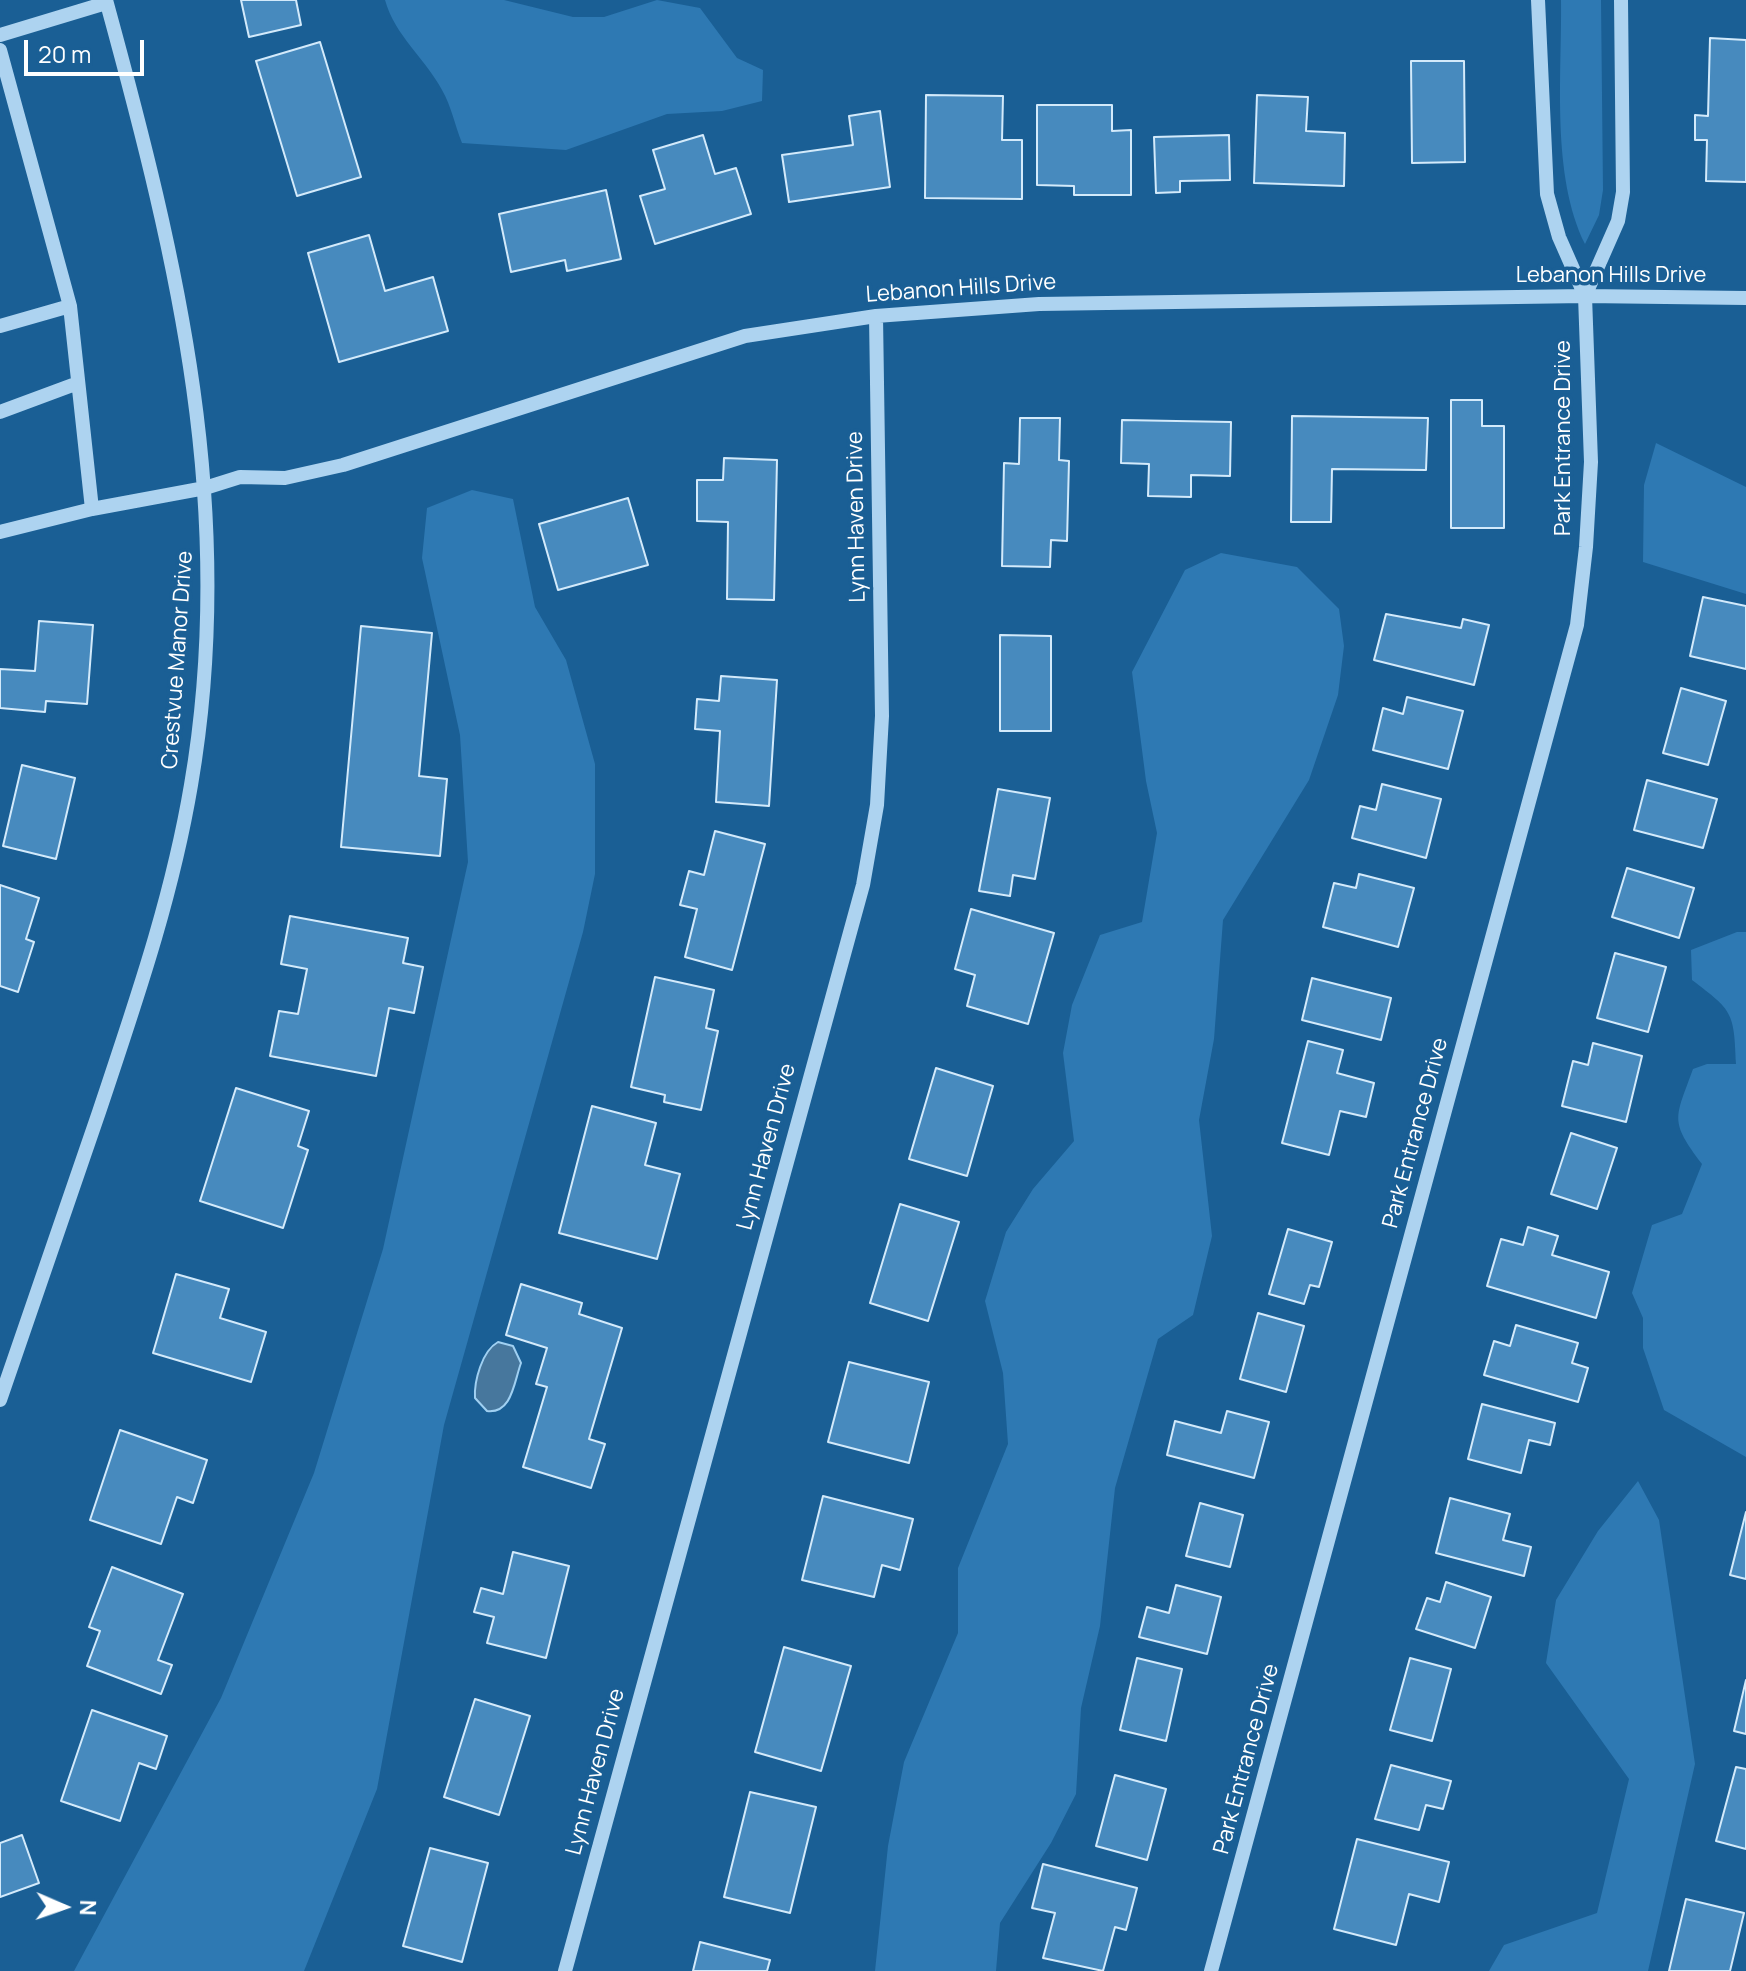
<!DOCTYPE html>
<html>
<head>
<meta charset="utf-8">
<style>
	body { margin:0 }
	#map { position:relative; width:1746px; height:1971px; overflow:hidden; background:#1a5f95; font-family:Manrope,sans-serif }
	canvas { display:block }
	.north { position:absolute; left:24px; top:1867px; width:80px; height:80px; -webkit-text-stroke:6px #1a5f95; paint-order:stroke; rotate:92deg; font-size:22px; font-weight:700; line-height:32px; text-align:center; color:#fff }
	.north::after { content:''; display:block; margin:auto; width:28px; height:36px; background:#fff; clip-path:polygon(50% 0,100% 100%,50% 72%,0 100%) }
	.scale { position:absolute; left:24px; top:40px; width:120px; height:36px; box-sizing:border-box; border:4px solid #fff; border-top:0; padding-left:10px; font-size:24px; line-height:28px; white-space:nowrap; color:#fff; -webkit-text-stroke:6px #1a5f95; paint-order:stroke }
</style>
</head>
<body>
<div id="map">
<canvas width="1746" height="1971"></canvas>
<div class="north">N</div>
<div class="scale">20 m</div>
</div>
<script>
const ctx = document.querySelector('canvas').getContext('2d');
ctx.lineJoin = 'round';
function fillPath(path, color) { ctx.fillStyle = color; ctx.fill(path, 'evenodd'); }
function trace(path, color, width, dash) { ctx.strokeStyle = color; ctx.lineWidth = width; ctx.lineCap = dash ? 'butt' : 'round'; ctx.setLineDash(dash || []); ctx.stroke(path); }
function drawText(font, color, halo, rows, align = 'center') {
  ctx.font = font + ' Manrope,sans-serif'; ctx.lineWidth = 7; ctx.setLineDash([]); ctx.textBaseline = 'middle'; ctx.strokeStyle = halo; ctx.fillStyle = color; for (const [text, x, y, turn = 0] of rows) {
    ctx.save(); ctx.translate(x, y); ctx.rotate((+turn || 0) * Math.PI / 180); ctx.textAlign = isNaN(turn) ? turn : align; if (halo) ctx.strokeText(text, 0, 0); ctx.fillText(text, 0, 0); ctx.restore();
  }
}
fillPath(new Path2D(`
	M385,0H504L573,17H604L657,0L700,8L737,58L763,70L762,101L722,111L667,114L566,150L462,143C455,126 451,105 442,90C425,58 395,36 385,0Z
	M1561,0H1601L1603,190L1599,215L1585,244C1551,175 1562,76 1561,0Z
	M1656,443L1746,487V594L1643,562L1644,485Z
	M472,490L513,499L535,607L566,660L595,764V874L583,932L444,1425L377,1789L304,1971H74L221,1698L314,1473L383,1249L468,862L460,735L422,558L427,508Z
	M1221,553L1297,567L1339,609L1344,646L1338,695L1309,780L1223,920L1214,1039L1199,1120L1212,1236L1193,1315L1158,1339L1115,1488L1100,1626L1081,1708L1076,1794L1051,1843L1000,1923L996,1971H875L888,1846L904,1762L958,1633V1568L1008,1444L1003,1373L985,1301L1006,1232L1033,1189L1074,1141L1063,1053L1072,1005L1100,935L1142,922L1157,833L1146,781L1132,672L1185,570Z
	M1737,932H1746V1457L1664,1410L1643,1348V1318L1632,1293L1652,1225L1682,1214L1702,1164C1669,1120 1675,1119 1693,1069L1707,1064H1736C1734,1012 1733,1011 1692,980L1691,950Z
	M1638,1481L1659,1520L1695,1764L1648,1971H1489L1504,1945L1597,1913L1629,1779L1546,1663L1556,1600L1598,1531Z`), '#2e79b3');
const water = new Path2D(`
	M498,1342L513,1346L521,1363C514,1382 512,1414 487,1411L475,1398C474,1381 482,1351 498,1342Z`);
fillPath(water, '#47779d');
trace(water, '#a0d0f2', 2);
const building = new Path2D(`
	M241,0H296L301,25L249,37Z
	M1710,38L1746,40V182L1706,181L1707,140H1695V115L1708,116Z
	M320,42L361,177L297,196L256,61Z
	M1411,61H1464L1465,162L1412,163Z
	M926,95L1003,96L1002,140H1022V199L925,198Z
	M1257,95L1308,97L1306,131L1345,133L1344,186L1254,183Z
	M1037,105H1112V131L1131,130V195H1074V186L1037,185Z
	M880,111L890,187L789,202L782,155L853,145L849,116Z
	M703,135L715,174L736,168L751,214L655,244L640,196L665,189L653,150Z
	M1229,135L1230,180L1180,181V192L1156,193L1154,137Z
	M606,190L621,259L567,271L565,260L511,272L499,214Z
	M369,235L385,291L433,277L448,331L339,362L308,253Z
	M1451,400H1482V426H1504V528H1451Z
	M1292,416L1428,418L1426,470L1332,469L1331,522H1291Z
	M1020,418H1060L1059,460L1069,461L1067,541L1051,540L1050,567L1002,566L1004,463L1019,464Z
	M1122,420L1231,422L1230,476L1191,475V497L1148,496L1149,464L1121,463Z
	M724,458L777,460L774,600L727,599L728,522L697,521V480H723Z
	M628,498L648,565L558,590L539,524Z
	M1703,597L1746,606V669L1690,656Z
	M1386,614L1461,628L1463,619L1489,625L1474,685L1374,660Z
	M39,621L93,625L87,704L46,701L45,712L0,708V669L35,671Z
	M361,626L432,633L419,776L447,779L440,856L341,847Z
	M1000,635L1051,636V731H1000Z
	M721,676L777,680L769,806L716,802L720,731L695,729L697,699L719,701Z
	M1681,688L1726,701L1708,765L1663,753Z
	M1407,697L1463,711L1448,769L1373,750L1383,708L1403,714Z
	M22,765L75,778L56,859L3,846Z
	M1647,780L1717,799L1703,848L1634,830Z
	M1382,784L1441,799L1426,858L1352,838L1360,806L1376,810Z
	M998,789L1050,798L1035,879L1013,875L1010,896L979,891Z
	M715,831L765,844L732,970L685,957L697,909L680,905L689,871L704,875Z
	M1627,868L1694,888L1679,938L1612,917Z
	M1359,874L1414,888L1398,947L1323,927L1334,883L1356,888Z
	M0,885L39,898L26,939L34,942L18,992L0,986Z
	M971,909L1054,933L1028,1024L967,1006L975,975L955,969Z
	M290,916L408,938L403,963L423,967L414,1013L389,1008L376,1076L270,1056L279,1011L298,1014L307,969L281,964Z
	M1615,953L1666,967L1648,1032L1597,1018Z
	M655,977L714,990L706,1028L718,1031L701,1110L664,1102L665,1095L631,1087Z
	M1312,978L1391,998L1381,1040L1302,1020Z
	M1308,1041L1343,1050L1337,1073L1374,1083L1366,1117L1340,1111L1329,1155L1282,1143Z
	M1593,1043L1642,1056L1626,1122L1562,1106L1573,1061L1588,1065Z
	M936,1068L993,1086L967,1176L909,1159Z
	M236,1088L309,1111L298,1146L308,1150L283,1228L200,1201Z
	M592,1106L656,1123L645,1165L680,1174L657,1259L559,1233Z
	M1571,1133L1617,1148L1597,1209L1551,1194Z
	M900,1204L959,1222L928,1321L870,1303Z
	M1528,1227L1558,1236L1552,1255L1609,1272L1596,1318L1487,1286L1501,1239L1523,1245Z
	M1288,1229L1332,1242L1319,1287L1310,1285L1304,1304L1269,1294Z
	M176,1274L229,1289L220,1318L266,1332L251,1382L153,1353Z
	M521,1284L582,1303L579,1314L622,1328L589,1439L605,1444L591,1488L523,1467L547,1387L536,1384L547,1348L506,1335Z
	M1258,1313L1304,1326L1286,1392L1240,1379Z
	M1516,1325L1578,1343L1572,1363L1588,1368L1578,1402L1484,1375L1494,1341L1510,1346Z
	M849,1362L929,1382L909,1463L828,1442Z
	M1482,1404L1555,1423L1550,1445L1529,1440L1521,1473L1468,1459Z
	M1227,1411L1269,1422L1254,1478L1167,1455L1175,1421L1221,1433Z
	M120,1430L207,1460L193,1503L177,1497L161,1544L90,1520Z
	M823,1496L913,1519L900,1570L882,1565L874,1597L802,1580Z
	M1450,1498L1510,1514L1503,1540L1531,1547L1524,1576L1436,1553Z
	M1200,1503L1243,1515L1230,1567L1186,1556Z
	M1746,1512V1579L1730,1575Z
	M513,1552L569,1566L546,1658L487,1643L494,1617L474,1612L481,1588L503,1594Z
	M112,1567L183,1594L158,1660L172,1665L161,1694L87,1666L100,1631L89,1627Z
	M1446,1582L1491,1597L1475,1648L1416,1629L1427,1598L1440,1602Z
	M1176,1585L1221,1597L1207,1654L1139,1637L1147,1607L1169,1613Z
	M784,1647L851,1666L821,1771L755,1752Z
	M1137,1658L1182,1669L1166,1741L1120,1730Z
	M1410,1658L1451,1669L1432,1741L1390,1730Z
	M1746,1680V1734L1734,1731Z
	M475,1699L530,1716L499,1815L444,1797Z
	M92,1710L167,1736L156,1769L139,1763L120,1821L61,1801Z
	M1391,1765L1451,1781L1443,1809L1426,1805L1419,1830L1375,1819Z
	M1736,1767L1746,1769V1849L1716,1841Z
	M1115,1775L1166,1789L1147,1860L1096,1846Z
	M750,1792L816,1807L790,1913L724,1897Z
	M22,1835L39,1883L0,1897V1843Z
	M1357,1839L1449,1862L1439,1902L1409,1894L1396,1945L1334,1929Z
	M430,1848L488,1863L462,1962L403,1946Z
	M1043,1864L1137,1888L1126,1930L1115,1927L1103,1971L1043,1958L1055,1913L1032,1908Z
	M1686,1899L1744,1913L1730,1971H1669Z
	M700,1942L770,1960L767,1971H693Z`);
fillPath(building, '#478abe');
trace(building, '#d3eafb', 2);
trace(new Path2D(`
	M0,35L106,3
	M0,50L70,306L92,509L205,488L240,477L285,478L343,465L745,336L876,316L1039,304L1585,296L1746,298
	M1585,296L1618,221L1623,192L1621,0
	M0,326L70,306
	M0,412L78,383
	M0,532L92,509
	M0,1400C33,1304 66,1208 99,1112C135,1004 172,898 191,785C238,510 178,263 106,0
	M565,1971L863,885L877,805L882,716L876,316
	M1211,1971L1577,625L1586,547L1591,462L1585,296L1559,237L1547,194L1538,0`), '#add3f0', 14);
drawText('22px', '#fff', '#1a5f95', [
	["Lebanon Hills Drive",1611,276],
	["Lebanon Hills Drive",961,289,-4],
	["Park Entrance Drive",1564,438,-90],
	["Lynn Haven Drive",857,517,-91],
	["Crestvue Manor Drive",178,660,-86],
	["Park Entrance Drive",1416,1133,-75],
	["Lynn Haven Drive",767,1147,-75],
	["Park Entrance Drive",1247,1759,-75],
	["Lynn Haven Drive",596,1772,-75]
]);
</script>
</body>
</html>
